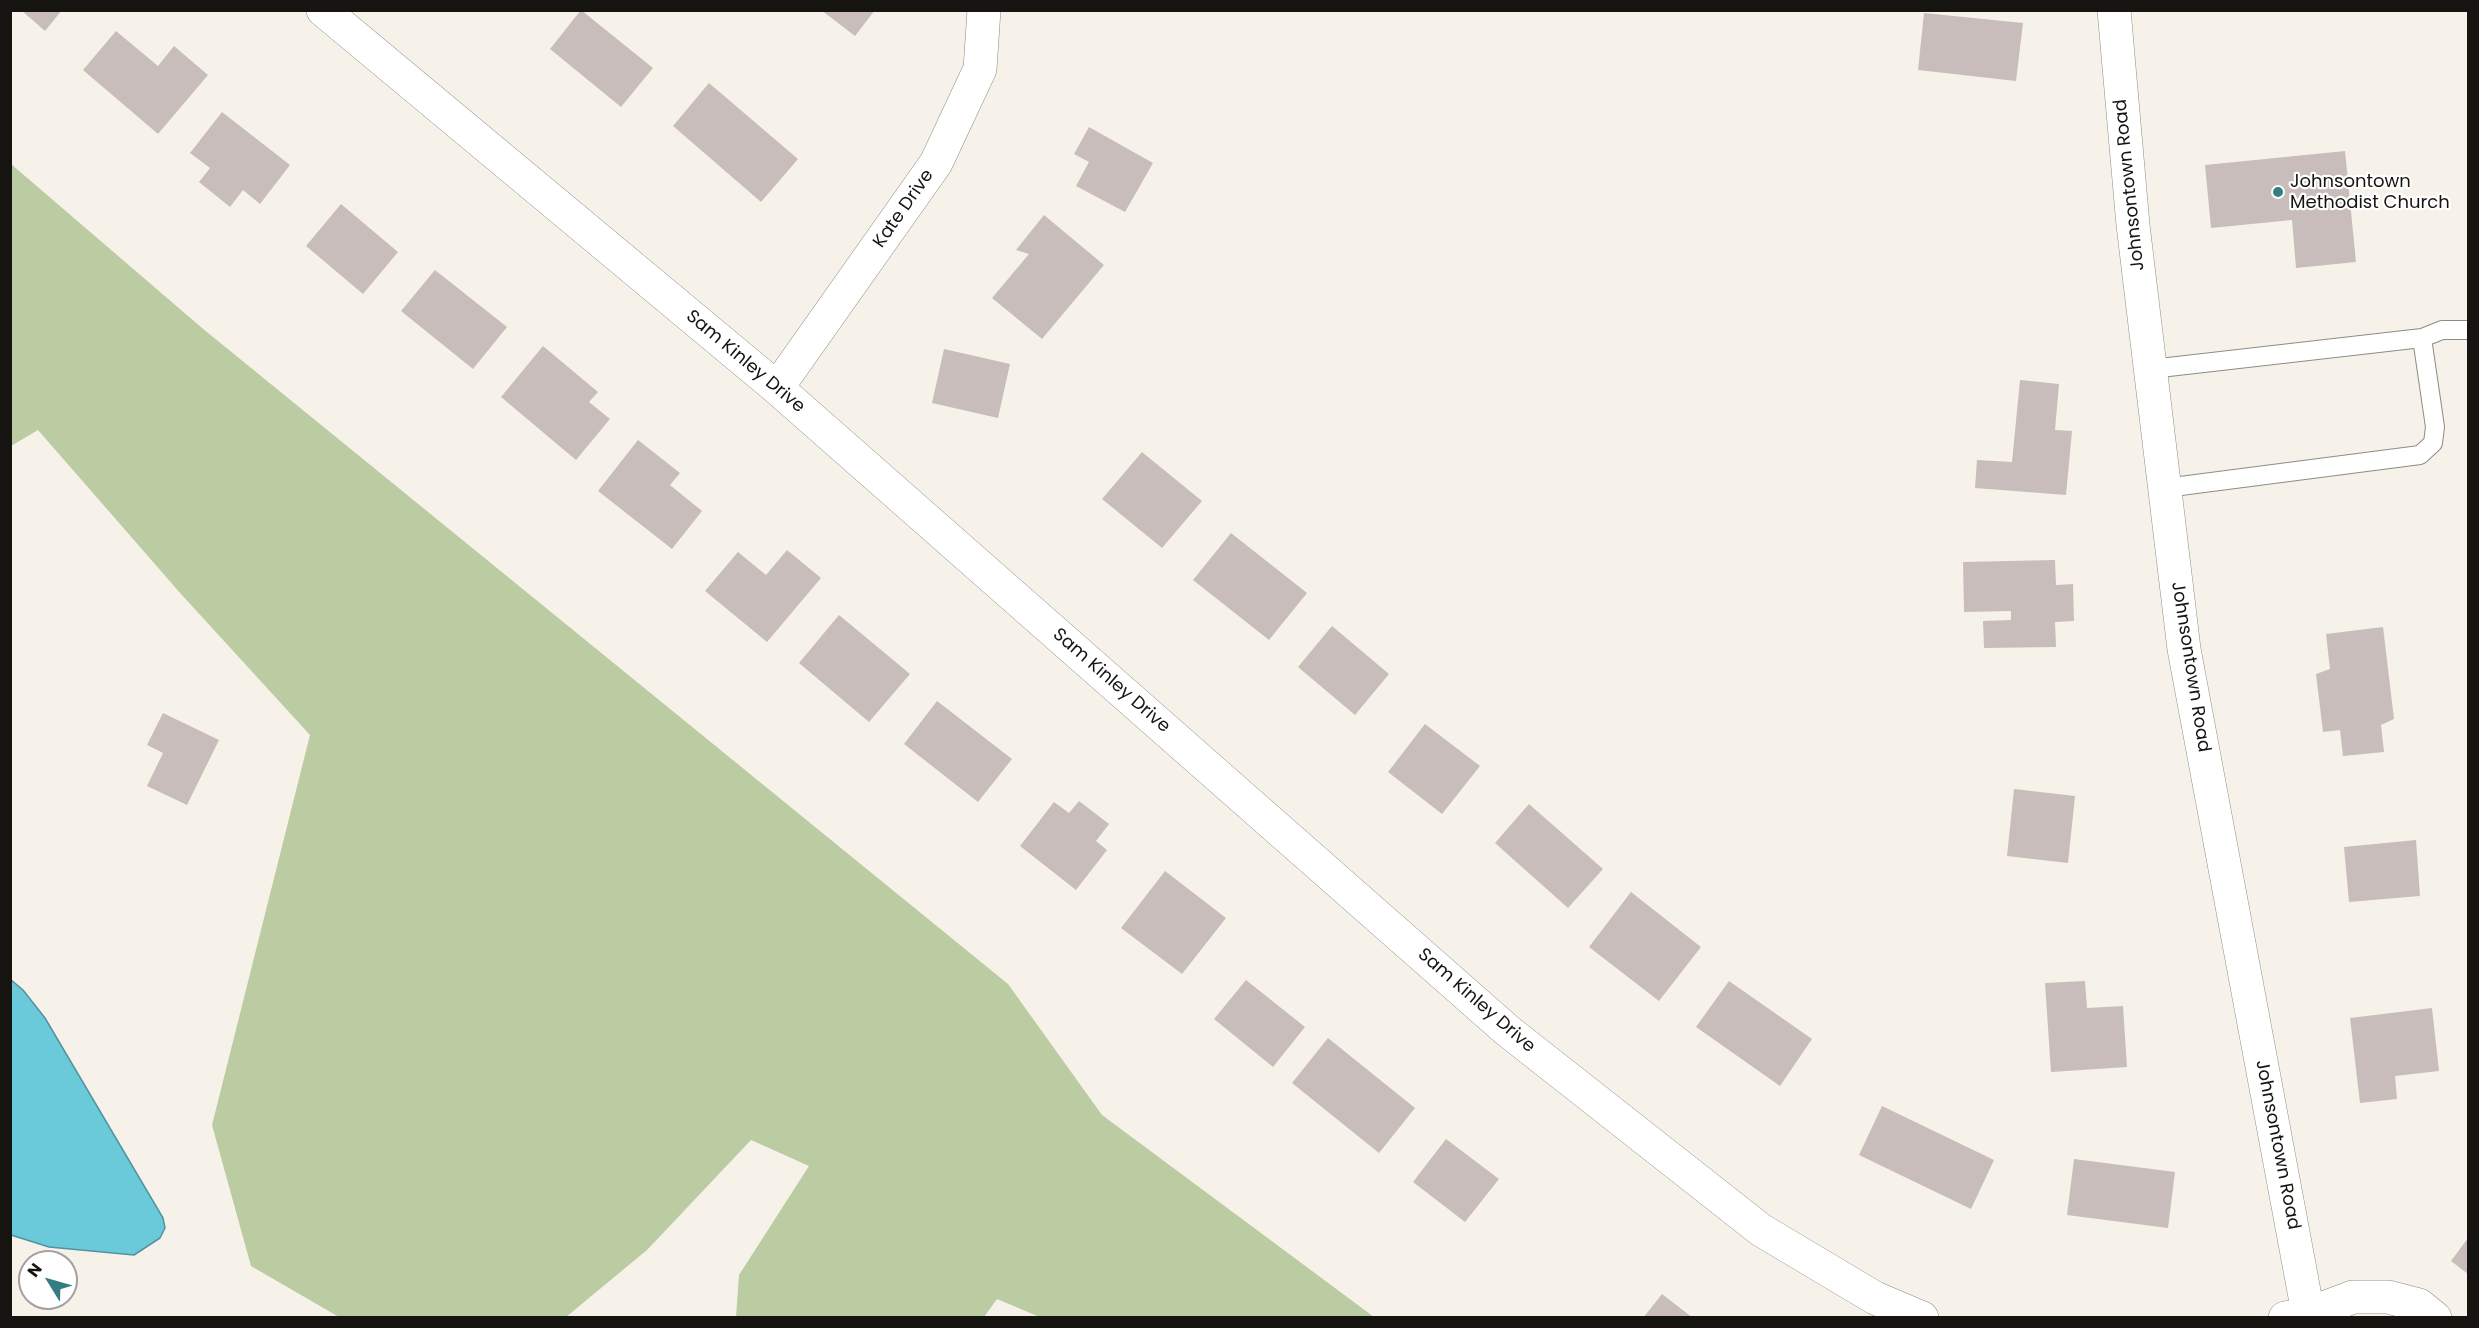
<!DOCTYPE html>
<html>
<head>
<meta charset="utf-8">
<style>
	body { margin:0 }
	#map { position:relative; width:2479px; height:1328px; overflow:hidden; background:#f6f2e9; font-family:Poppins,sans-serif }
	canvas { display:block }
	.frame { position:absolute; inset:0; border:12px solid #161411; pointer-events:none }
	.north { position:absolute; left:18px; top:1250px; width:60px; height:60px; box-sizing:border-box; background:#fff; border:2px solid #a2a1a0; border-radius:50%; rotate:307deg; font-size:16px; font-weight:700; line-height:24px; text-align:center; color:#161411 }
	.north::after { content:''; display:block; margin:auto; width:21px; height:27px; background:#347d81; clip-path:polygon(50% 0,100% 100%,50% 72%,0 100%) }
</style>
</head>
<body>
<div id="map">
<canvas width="2479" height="1328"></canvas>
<div class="frame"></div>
<div class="north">N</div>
</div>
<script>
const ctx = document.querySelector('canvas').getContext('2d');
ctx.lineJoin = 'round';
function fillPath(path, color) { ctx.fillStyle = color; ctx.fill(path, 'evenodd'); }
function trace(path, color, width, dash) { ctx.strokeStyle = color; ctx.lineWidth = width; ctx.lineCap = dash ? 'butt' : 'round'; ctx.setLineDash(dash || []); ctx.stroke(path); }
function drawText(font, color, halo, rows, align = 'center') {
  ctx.font = font + ' Poppins,sans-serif'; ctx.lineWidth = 4.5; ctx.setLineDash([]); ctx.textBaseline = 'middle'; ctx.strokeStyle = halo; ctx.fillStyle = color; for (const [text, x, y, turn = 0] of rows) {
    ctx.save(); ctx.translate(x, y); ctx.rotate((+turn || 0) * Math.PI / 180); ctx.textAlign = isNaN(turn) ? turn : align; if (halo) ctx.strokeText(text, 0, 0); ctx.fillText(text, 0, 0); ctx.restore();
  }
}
fillPath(new Path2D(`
	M11,164L202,328L1008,984L1102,1115L1374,1317L1042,1318L997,1299L984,1317H736L739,1275L809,1166L751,1140L647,1250L566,1317H339L251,1266L212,1125L310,735L181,594L38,430L11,446Z`), '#bbcba2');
const water = new Path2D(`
	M10,979L23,990L45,1018L163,1218L165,1228L160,1238L134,1255L49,1247L11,1235Z`);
fillPath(water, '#6bcada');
trace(water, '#52939e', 1.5);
fillPath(new Path2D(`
	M21,10H62L45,31Z
	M581,10L653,68L621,107L550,49Z
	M821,10H875L855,36Z
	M1924,13L2023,23L2016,81L1918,70Z
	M116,31L158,66L174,46L208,75L158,134L83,70Z
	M709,83L798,159L761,202L673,126Z
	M222,112L290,165L260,204L243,190L230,207L199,182L210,168L190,153Z
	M1089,127L1153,163L1125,212L1076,186L1089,162L1074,154Z
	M2345,151L2356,262L2296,268L2292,220L2211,228L2205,165Z
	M341,204L398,252L363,294L306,246Z
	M1044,215L1104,265L1042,339L992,298L1029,254L1016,250Z
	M435,270L507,327L473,369L401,311Z
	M543,346L598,392L589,402L610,419L576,460L501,397Z
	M944,349L1010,364L998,418L932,403Z
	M2020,380L2059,384L2055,430L2072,431L2066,495L1975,488L1977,460L2012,462Z
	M638,440L680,473L670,485L702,511L672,549L598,491Z
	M1142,452L1202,501L1162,548L1102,499Z
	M1231,533L1307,593L1269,640L1193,580Z
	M787,550L821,578L767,642L705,591L738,552L766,575Z
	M2055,560L2056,585L2073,584L2074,621L2055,622L2056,647L1984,648L1983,621L2011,620V611L1964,612L1963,562Z
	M839,615L910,674L869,722L799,663Z
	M1332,626L1389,674L1355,715L1298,667Z
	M2383,627L2394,719L2381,725L2384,752L2343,756L2340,730L2323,732L2316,674L2330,669L2326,634Z
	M937,701L1012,759L978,802L904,744Z
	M163,713L219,740L187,805L147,786L163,753L147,745Z
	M1425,724L1480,766L1442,814L1388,772Z
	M2014,789L2075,796L2068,863L2007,856Z
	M1079,801L1109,824L1096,841L1107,850L1076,890L1020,846L1054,802L1069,813Z
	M1529,804L1603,869L1568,908L1495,843Z
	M2416,840L2420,896L2349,902L2344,847Z
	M1165,871L1226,918L1182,974L1121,928Z
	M1631,892L1701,947L1659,1001L1589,947Z
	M1246,980L1305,1027L1273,1067L1214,1019Z
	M1729,981L1812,1039L1780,1086L1696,1027Z
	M2085,981L2087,1008L2123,1006L2127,1067L2051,1072L2045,983Z
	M2432,1008L2439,1071L2395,1076L2397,1099L2360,1103L2350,1018Z
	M1328,1038L1415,1108L1379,1153L1292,1083Z
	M1882,1106L1994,1160L1971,1209L1859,1155Z
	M1446,1139L1499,1179L1465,1222L1413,1182Z
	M2074,1159L2175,1172L2168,1228L2067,1215Z
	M2468,1238V1274L2451,1261Z
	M1662,1294L1693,1318H1643Z`), '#c8bdbb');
const service = new Path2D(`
	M2151,369L2422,338L2442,330H2468
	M2165,488L2420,455L2433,443L2435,427L2422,338`);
const minor = new Path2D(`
	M323,10L777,388L1508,1031L1761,1230L1875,1298L1922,1318
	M777,388L936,163L980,69L984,10
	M2285,1318L2308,1314L2353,1297H2388L2419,1305L2435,1318`);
const tertiary = new Path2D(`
	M2114,10L2133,225L2184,649L2309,1318`);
trace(service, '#8f8c83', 20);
trace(minor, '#8f8c83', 34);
trace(tertiary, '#8f8c83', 34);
trace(service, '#fff', 18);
trace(minor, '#fff', 33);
trace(tertiary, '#fff', 33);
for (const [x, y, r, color] of [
	[2278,192,6,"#347d81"]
]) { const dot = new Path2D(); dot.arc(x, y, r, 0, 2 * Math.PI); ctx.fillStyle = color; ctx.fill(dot); trace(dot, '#fff', 2); }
drawText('18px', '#161411', '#fff', [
	["Johnsontown",2290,182],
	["Methodist Church",2290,203]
], 'left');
drawText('18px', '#161411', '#fff', [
	["Johnsontown Road",2130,185,-96],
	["Kate Drive",904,209,-55],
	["Sam Kinley Drive",745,362,40],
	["Johnsontown Road",2190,667,81],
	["Sam Kinley Drive",1111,681,41],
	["Sam Kinley Drive",1476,1001,41],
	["Johnsontown Road",2277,1145,79]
]);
</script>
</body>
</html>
